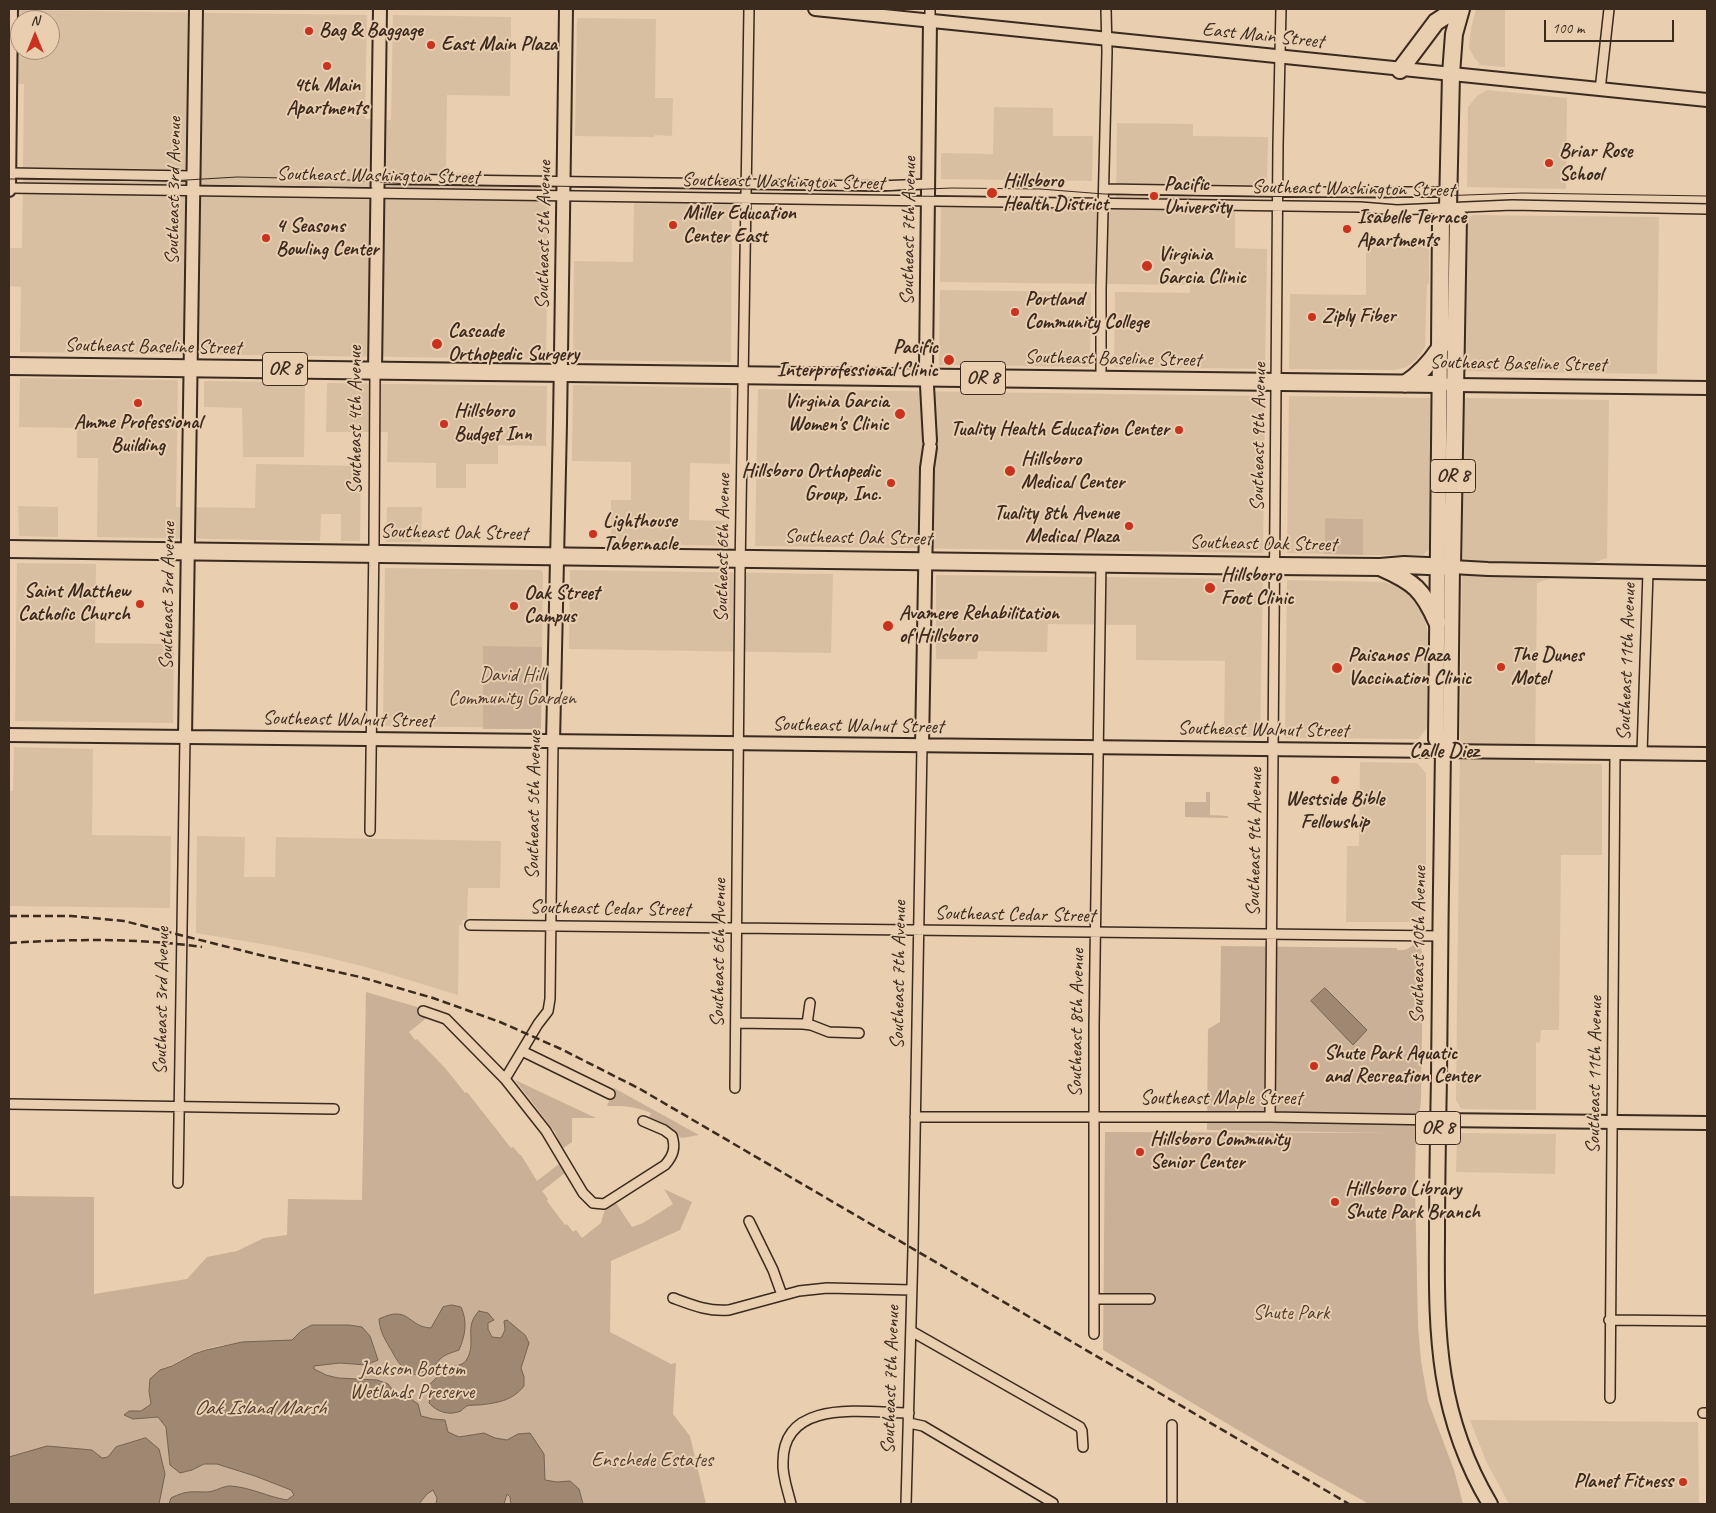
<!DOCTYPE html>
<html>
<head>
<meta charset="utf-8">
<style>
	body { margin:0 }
	#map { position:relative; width:1716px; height:1513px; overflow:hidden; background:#e9ceb0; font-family:Caveat,sans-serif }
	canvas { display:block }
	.frame { position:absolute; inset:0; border:10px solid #3b2a1e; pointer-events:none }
	.north { position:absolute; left:10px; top:10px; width:50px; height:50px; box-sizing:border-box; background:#e9ceb0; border:1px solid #a38c76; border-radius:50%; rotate:0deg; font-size:14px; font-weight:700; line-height:20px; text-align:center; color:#3b2a1e }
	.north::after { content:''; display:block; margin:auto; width:18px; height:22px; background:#c8321e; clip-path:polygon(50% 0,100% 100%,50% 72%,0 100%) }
	.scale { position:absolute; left:1544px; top:20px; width:130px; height:22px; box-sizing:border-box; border:2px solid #3b2a1e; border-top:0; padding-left:6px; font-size:15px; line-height:18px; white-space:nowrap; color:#3b2a1e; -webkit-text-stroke:4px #e9ceb0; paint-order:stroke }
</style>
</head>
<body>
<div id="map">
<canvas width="1716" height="1513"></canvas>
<div class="frame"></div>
<div class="north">N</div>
<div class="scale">100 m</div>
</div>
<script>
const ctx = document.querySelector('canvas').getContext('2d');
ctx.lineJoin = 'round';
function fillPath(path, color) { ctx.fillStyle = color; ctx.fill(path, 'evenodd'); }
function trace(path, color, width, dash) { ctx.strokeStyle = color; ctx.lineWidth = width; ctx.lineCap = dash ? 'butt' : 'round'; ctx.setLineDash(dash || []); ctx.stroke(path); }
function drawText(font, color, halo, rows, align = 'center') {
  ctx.font = font + ' Caveat,sans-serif'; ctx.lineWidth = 4; ctx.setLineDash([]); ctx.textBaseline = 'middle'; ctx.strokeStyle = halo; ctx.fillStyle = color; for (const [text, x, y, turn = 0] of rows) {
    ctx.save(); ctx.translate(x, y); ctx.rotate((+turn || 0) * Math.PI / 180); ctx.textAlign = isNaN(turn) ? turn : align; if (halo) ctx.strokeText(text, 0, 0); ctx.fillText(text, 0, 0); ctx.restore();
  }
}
fillPath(new Path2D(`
	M1476,9H1505V67L1479,65V62L1475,59L1469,48L1471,28Z
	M9,10L367,15L365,119L391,120L393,15L511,17L510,96L447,95L446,173L549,175L546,359L20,352L21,287L9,286V248H22L24,84H9ZM20,20H50V50H20Z
	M577,18L656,19L655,98H673L672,136L655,135L654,137L575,136Z
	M1487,90L1567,98L1566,189L1467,187L1468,107L1477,96Z
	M994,107L1053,108V136H1093L1092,181L941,179V153L993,154Z
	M1117,123L1193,124V136L1268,137L1267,185L1192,184L1191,210L1235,211V248L1267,249L1265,369L1114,367L1115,292L1190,293V285L940,282L941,207L1116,209Z
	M634,203L732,204L731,362L573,360L574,261L633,262Z
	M1473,215L1659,217L1657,374L1465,371L1466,221L1469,217Z
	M1366,240L1429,241V283L1427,285L1425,347L1417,359L1407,367L1395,370L1289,369L1290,294L1366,295Z
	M940,290L1091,292L1090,367L939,365Z
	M20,378L178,380L176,507L255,508L256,464L361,466L360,541H341V514H321L320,541L97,537L98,458H77V428L19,427Z
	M204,381L305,382L304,457H243L242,408L204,407Z
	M327,383L547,386L546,446L498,445V464H466V488H436V463L387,462L388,432H326Z
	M573,385L731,388L730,464L690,463L689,520L729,521V546L611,544V500H631V462L572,461Z
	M758,389L1265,396L1263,553L755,546Z
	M1289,396L1431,398L1429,549L1423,555H1363V519L1326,518L1325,554L1287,553Z
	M1464,398L1609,400L1607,558L1537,583L1535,763L1602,764V855H1561L1559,1030H1541L1540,1042L1536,1043V1110L1461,1109L1456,1100Z
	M18,506L58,507V537L19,536Z
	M387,507H422L421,542H386Z
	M17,563L96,564L95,643L174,644L173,723L15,721Z
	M385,568L541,570L543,573L541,728L383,726Z
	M570,570L833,574L831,653L569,649Z
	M936,575L1263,579L1260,737H1224L1225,661L1136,660V625L1048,624L1047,652L978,651L977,659H936Z
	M1287,580L1384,582L1401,588L1417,603L1424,616L1428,633L1427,728L1418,739L1285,738Z
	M14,747L93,749L92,835L171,836L170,908L9,906V791H13Z
	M1360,762L1417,763L1426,773V893L1424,919H1414L1413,922H1346L1347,846H1359Z
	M197,836L245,837L244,877H275L276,837L501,841L500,888H468L467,920H462V925H459L458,995L366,967L322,956L268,945L196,933Z
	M1457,1133L1556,1134L1555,1174L1456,1172Z
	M1470,1420L1698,1422L1699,1504H1509L1486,1461Z`), '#d9bfa2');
fillPath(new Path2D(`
	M1325,518L1363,519V555L1325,554Z
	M483,646L542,647L541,729H483Z
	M1206,792H1210V815L1228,816V818L1185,817V802H1206Z
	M1413,945L1420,947L1422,951L1423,962L1421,1101L1416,1132L1415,1181H1414V1185H1415L1418,1326L1421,1361L1428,1401L1454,1470L1463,1504H1369L1260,1443L1103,1350L1105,1132L1391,1133L1207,1130L1208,1029L1220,1022L1221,946L1397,948V950C1405,950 1407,950 1413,945Z
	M366,992L434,1012L409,1032L415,1040L417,1039L446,1069L465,1093L467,1092L511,1148L513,1147L520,1155H521L537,1181L559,1164L565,1173L542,1191L548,1199L547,1201L565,1225L567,1224L573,1232L576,1230L582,1238L601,1223L605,1209L616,1203L632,1227L643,1223L673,1204L664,1189L692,1202L680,1230L611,1261L610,1332L671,1364L676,1363L673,1414L690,1436L706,1504H9V1196L94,1197V1294L187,1279L207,1257L237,1251L264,1238L287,1235L288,1199L362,1200ZM287,1341V1414L129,1411H141L151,1404L149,1391L160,1370C173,1366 183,1358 195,1353C224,1341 256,1343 287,1341Z
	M515,1080L596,1118H572V1142L562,1149L555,1132Z
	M614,1088L699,1135L682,1138L676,1135L671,1129L651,1120L649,1117L651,1113C635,1106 624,1106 607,1106Z`), '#cab096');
const water = new Path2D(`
	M1325,988L1367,1030L1353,1045L1311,1001Z
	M452,1305L461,1307C468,1322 465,1336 459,1350C454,1352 449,1353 444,1356C438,1359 436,1366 431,1370C415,1383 401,1368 394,1355C387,1342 380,1334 379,1319C410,1304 407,1327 431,1328L443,1307Z
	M479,1311L488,1313L494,1320L488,1323V1329L492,1337L501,1338L505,1330L504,1321L507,1320L525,1335L529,1343L521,1368L524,1377V1386C512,1401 497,1403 479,1405C475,1405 470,1405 467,1406C465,1407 463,1409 461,1411C449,1416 437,1412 429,1403L431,1394L429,1385C435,1379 443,1371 451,1368C457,1365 464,1365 467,1359C477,1342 463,1327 479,1311Z
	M312,1325H349L362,1327L370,1336L378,1360L366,1365L340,1363L314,1366V1369L326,1375L338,1378L377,1380L388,1384L396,1394L408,1397L418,1404L421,1416L433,1419L445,1420L448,1432L459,1437L484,1433L495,1438L507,1440L518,1434L530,1433L544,1454L545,1480L557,1482L570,1481L579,1489L583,1504H511L510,1497L507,1494L504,1504H436L437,1498L433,1490L427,1494L419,1504H169L171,1498C187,1490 191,1492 208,1492C216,1491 223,1486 230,1486C250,1487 268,1497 287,1500L294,1495L291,1490L255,1476L217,1464H204L192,1470L180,1473L170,1465L166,1427L158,1417L133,1419L124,1415L129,1411H141L151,1404L149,1391L150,1379L160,1370L172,1366L194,1354L206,1350L242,1342L292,1340L301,1331Z
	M146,1438L159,1449L165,1474L159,1504H9V1457L47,1446L92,1450L102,1458L108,1457L116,1447Z`);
fillPath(water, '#9e8871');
trace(water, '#766250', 1);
const street = new Path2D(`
	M930,20V9
	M1600,90L1609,9
	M9,173L193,176
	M377,179L879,186L928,184
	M9,188L1290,206L1360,207L1397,210L1512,205L1707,209
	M1104,189L1293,192H1448
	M1101,380V289L1107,52L1106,9
	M1642,753L1648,572
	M370,831L374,542L375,371
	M470,925L1441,936
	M423,1011L446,1019L505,1079L546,1131L583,1193L593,1203L604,1204L665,1165C673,1156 676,1148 672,1136L664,1130L643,1121
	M736,1023L803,1024L811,1025L829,1032L859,1033
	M807,1024L810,1003
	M522,1051L610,1094
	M505,1079L538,1024L548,1011L550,999L553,742
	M735,1088L740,571L749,9
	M9,1104L334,1109
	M915,1117H1270L1438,1120
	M1270,1117L1278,145L1281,9
	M178,1183L185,737
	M749,1221L773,1270L782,1295
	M673,1298C692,1305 709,1312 729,1310L799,1291L827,1288L912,1290
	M1094,1299H1150
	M1609,1320L1707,1321
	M911,1331L1080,1427L1082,1431L1083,1447
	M1094,1334V1025L1101,562
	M1610,1398L1615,753
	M1703,1413H1707
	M909,1423L923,1426L1053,1503
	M1172,1425V1504
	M791,1504C788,1491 782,1476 783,1462C783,1397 866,1413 909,1413
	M906,1504L913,1249L922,745`);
const secondary = new Path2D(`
	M815,9L1707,100
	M930,20L926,367L930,441
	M9,190L11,9
	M375,371L380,9
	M1456,385L1707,388
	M1452,567L1488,569L1707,573
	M9,735L1707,754
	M185,737L196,9
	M553,742L560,423L566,9
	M922,745L927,468L930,447
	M1438,1120L1707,1123`);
const primary = new Path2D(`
	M1440,348L1436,739L1443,751C1441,860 1440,968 1439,1077C1438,1131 1437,1184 1437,1238C1436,1337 1438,1417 1490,1504
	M1443,751L1450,740L1452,567`);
const highway = new Path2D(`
	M1400,70L1436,22L1456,9
	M9,366L1441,384
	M1405,384C1420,374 1430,363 1440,348L1441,217L1448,208L1451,74L1454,34L1461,9
	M9,549L1275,566L1380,567L1404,565L1452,567L1458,216L1448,208
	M1382,568C1414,582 1423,590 1437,622`);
trace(street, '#3b2a1e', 12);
trace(secondary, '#3b2a1e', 16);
trace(primary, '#3b2a1e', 18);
trace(highway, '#3b2a1e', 20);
trace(street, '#e9ceb0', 9);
trace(secondary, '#e9ceb0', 12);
trace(primary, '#e9ceb0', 14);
trace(highway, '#e9ceb0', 16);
trace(new Path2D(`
	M9,179L170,181L237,177L334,179L409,184L879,191L952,188L1040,189L1104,194L1383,198L1522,193L1707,196
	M200,186L372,188
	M905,196L1075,198`), '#3b2a1e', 1);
trace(new Path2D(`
	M9,916H71L124,921L264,956L360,977L433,998L500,1022L561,1049L640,1089L1349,1504
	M9,943C73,939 138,938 202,947`), '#3b2a1e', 2.5, [8, 4]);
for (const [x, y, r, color] of [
	[309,31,5,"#c8321e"],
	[431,45,5,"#c8321e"],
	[327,66,5,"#c8321e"],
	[1549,163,5,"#c8321e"],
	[992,193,6,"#c8321e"],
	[1154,196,5,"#c8321e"],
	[673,225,5,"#c8321e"],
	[1347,229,5,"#c8321e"],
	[266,238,5,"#c8321e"],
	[1147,266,6,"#c8321e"],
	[1015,312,5,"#c8321e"],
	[1312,317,5,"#c8321e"],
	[437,344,6,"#c8321e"],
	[949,360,6,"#c8321e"],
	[138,403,5,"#c8321e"],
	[900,414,6,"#c8321e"],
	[444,424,5,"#c8321e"],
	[1179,430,5,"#c8321e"],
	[1010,471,6,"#c8321e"],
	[891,483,5,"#c8321e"],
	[1129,526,5,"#c8321e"],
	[593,534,5,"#c8321e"],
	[1210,588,6,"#c8321e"],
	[140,604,5,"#c8321e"],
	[514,606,5,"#c8321e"],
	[888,626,6,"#c8321e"],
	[1501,667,5,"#c8321e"],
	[1337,668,6,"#c8321e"],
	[1335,780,5,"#c8321e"],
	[1314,1066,5,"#c8321e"],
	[1140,1152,5,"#c8321e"],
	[1335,1202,5,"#c8321e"],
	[1683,1482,5,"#c8321e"]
]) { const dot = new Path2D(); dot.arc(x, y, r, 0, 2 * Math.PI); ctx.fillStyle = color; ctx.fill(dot); trace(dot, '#e9ceb0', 2); }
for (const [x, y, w] of [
	[285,369,45],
	[983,378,45],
	[1453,476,45],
	[1438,1128,45]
]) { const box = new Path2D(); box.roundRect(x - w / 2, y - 16.5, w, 33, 4); ctx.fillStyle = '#e9ceb0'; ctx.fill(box); trace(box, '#3b2a1e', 1); }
drawText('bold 19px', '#3b2a1e', null, [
	["OR 8",285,369],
	["OR 8",983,378],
	["OR 8",1453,476],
	["OR 8",1438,1128]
]);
drawText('bold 20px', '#3b2a1e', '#e9ceb0', [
	["Bag & Baggage",319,31],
	["East Main Plaza",441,45],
	["4th Main",327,86,"center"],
	["Apartments",327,109,"center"],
	["Briar Rose",1559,152],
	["School",1559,175],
	["Hillsboro",1003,182],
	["Health District",1003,205],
	["Pacific",1164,185],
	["University",1164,208],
	["Miller Education",683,214],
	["Center East",683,237],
	["Isabelle Terrace",1357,218],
	["Apartments",1357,241],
	["4 Seasons",276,227],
	["Bowling Center",276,250],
	["Virginia",1158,255],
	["Garcia Clinic",1158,278],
	["Portland",1025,300],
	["Community College",1025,323],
	["Ziply Fiber",1322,317],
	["Cascade",448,332],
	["Orthopedic Surgery",448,355],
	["Pacific",938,348,"right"],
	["Interprofessional Clinic",938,371,"right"],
	["Virginia Garcia",889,402,"right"],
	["Women's Clinic",889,425,"right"],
	["Hillsboro",454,412],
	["Budget Inn",454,435],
	["Amme Professional",138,423,"center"],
	["Building",138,446,"center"],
	["Tuality Health Education Center",1169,430,"right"],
	["Hillsboro",1021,460],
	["Medical Center",1021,483],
	["Hillsboro Orthopedic",881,472,"right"],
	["Group, Inc.",881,495,"right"],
	["Tuality 8th Avenue",1119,514,"right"],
	["Medical Plaza",1119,537,"right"],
	["Lighthouse",603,522],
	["Tabernacle",603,545],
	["Hillsboro",1221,576],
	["Foot Clinic",1221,599],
	["Saint Matthew",130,592,"right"],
	["Catholic Church",130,615,"right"],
	["Oak Street",524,594],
	["Campus",524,617],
	["Avamere Rehabilitation",899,614],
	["of Hillsboro",899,637],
	["Paisanos Plaza",1348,656],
	["Vaccination Clinic",1348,679],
	["The Dunes",1511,656],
	["Motel",1511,679],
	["Westside Bible",1335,800,"center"],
	["Fellowship",1335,823,"center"],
	["Shute Park Aquatic",1324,1054],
	["and Recreation Center",1324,1077],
	["Hillsboro Community",1150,1140],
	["Senior Center",1150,1163],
	["Hillsboro Library",1345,1190],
	["Shute Park Branch",1345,1213],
	["Planet Fitness",1673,1482,"right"]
], 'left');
drawText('20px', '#3b2a1e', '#e9ceb0', [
	["East Main Street",1263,36,6],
	["Southeast Washington Street",378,176,1],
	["Southeast Washington Street",783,182,1],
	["Southeast Washington Street",1353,189,1],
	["Southeast 3rd Avenue",174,191,-89],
	["Southeast 7th Avenue",909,231,-89],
	["Southeast 5th Avenue",544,235,-89],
	["Southeast Baseline Street",153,347,1],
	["Southeast Baseline Street",1113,359,1],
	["Southeast Baseline Street",1518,364,1],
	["Southeast 4th Avenue",356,420,-90],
	["Southeast 9th Avenue",1259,437,-89],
	["Southeast Oak Street",454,533,1],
	["Southeast Oak Street",858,538,1],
	["Southeast Oak Street",1263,544,1],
	["Southeast 6th Avenue",723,548,-89],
	["Southeast 3rd Avenue",168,596,-89],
	["Southeast 11th Avenue",1627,662,-88],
	["Southeast Walnut Street",348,720,1],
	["Southeast Walnut Street",858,726,1],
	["Southeast Walnut Street",1263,730,1],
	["Southeast 5th Avenue",534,805,-89],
	["Southeast 9th Avenue",1255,842,-89],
	["Southeast Cedar Street",610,909,1],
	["Southeast Cedar Street",1015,915,1],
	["Southeast 10th Avenue",1419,945,-89],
	["Southeast 6th Avenue",719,953,-89],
	["Southeast 7th Avenue",899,975,-89],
	["Southeast 3rd Avenue",162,1001,-89],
	["Southeast 8th Avenue",1077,1023,-89],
	["Southeast 11th Avenue",1595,1075,-89],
	["Southeast Maple Street",1221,1099],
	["Southeast 7th Avenue",891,1380,-88]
]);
drawText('20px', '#503e30', '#e9ceb0', [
	["David Hill",512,676],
	["Community Garden",512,699],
	["Shute Park",1291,1314],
	["Jackson Bottom",412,1370],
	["Wetlands Preserve",412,1393],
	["Enschede Estates",652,1461]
]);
drawText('bold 21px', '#3b2a1e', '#e9ceb0', [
	["Calle Diez",1444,751]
]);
drawText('italic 21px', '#4f3d2f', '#e9ceb0', [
	["Oak Island Marsh",260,1408]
]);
</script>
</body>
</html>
